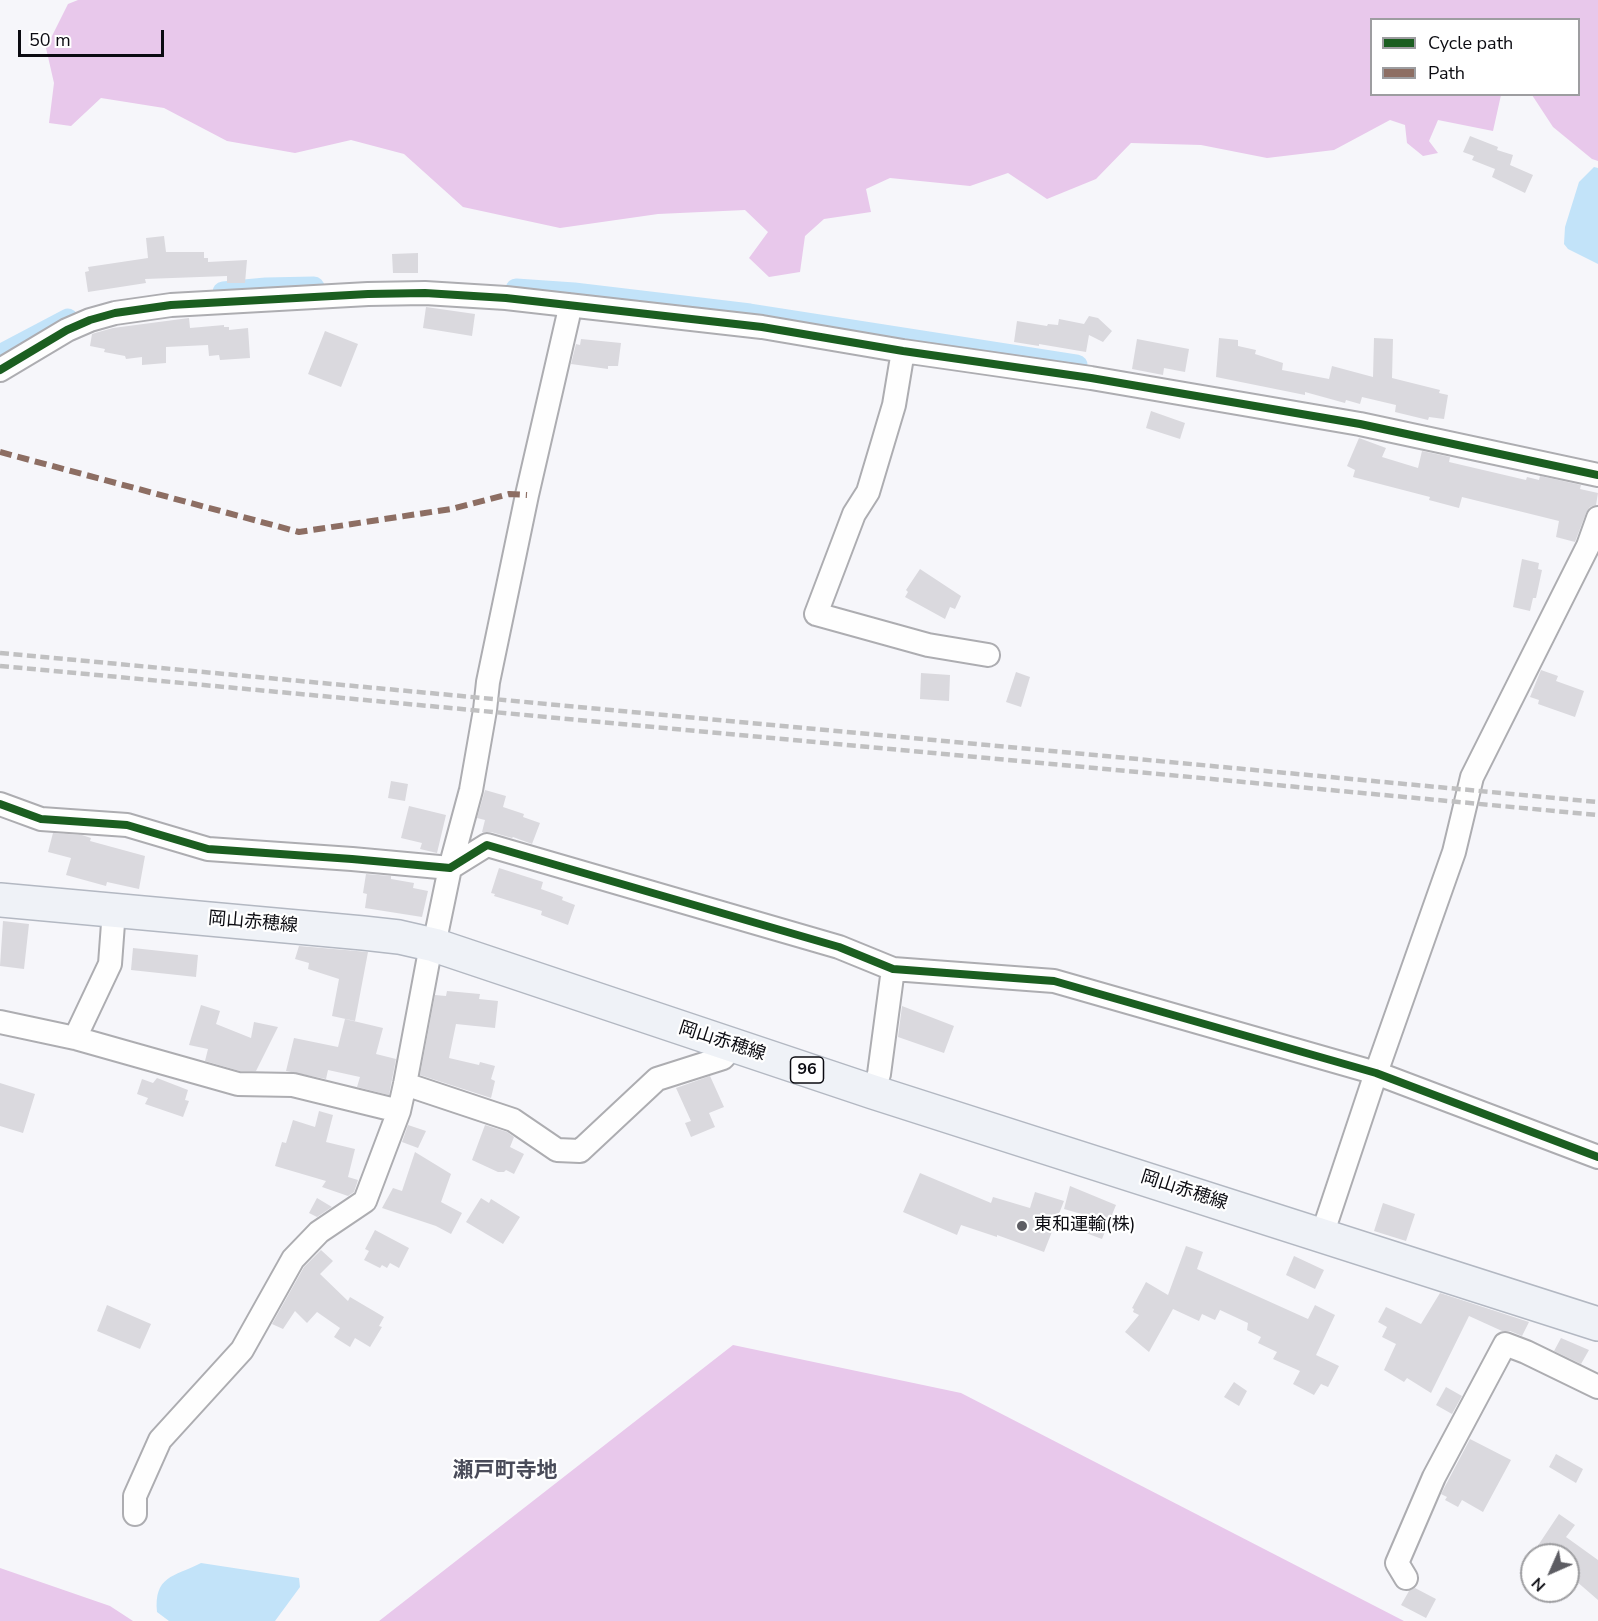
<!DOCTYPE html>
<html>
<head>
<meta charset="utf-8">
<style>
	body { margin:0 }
	#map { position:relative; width:1598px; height:1621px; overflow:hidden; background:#f6f6fa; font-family:"Nunito Sans",sans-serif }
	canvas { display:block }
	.legend { position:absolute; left:1370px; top:18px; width:210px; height:78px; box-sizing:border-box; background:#fff; border:2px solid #9d9da0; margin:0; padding:8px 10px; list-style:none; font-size:18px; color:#0b0b11 }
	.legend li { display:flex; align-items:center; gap:12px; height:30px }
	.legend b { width:30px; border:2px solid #9d9da0 }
	.north { position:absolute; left:1520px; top:1543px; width:60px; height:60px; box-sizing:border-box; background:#fff; border:2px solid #9d9da0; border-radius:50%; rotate:225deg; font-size:16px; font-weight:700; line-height:24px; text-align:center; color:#0b0b11 }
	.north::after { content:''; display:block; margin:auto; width:21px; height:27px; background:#5d5d63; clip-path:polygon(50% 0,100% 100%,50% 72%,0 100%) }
	.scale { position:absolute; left:18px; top:30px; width:146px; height:27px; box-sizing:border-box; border:3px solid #0b0b11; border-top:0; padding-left:8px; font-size:18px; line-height:21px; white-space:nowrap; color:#0b0b11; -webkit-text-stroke:4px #fff; paint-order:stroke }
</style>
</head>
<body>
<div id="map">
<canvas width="1598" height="1621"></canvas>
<ul class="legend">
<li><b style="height:8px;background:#1b5e20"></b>Cycle path</li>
<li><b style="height:8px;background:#8d6e63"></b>Path</li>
</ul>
<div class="north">N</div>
<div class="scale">50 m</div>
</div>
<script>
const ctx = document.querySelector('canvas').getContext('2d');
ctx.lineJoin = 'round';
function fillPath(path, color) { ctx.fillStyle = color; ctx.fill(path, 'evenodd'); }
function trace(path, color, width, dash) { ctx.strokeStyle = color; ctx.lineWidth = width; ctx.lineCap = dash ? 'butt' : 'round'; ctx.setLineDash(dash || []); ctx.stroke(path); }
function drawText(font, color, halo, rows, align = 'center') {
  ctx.font = font + ' "Nunito Sans","Noto Sans JP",sans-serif'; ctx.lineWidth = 4.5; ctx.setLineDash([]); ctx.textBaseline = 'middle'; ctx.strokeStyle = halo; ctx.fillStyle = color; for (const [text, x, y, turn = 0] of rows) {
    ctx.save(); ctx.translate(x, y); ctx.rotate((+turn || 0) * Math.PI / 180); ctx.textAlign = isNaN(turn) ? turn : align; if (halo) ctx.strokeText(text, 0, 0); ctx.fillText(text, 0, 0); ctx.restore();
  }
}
fillPath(new Path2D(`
	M78,0H1598V161L1592,159L1553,127L1532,95L1578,94V20H1372V94L1512,95H1501L1493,131L1438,120L1429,141L1438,153L1423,156L1407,143L1405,125L1390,120L1334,150L1267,158L1201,145L1131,143L1096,179L1047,199L1008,173L970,186L890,178L866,189L871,212L824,219L805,236L800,272L769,277L749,258L768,232L745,210L658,214L560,228L463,207L404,154L351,140L295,153L227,141L164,108L101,98L71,126L49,123L54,83L46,48L68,4Z
	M733,1345L961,1393L1404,1621H379Z
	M0,1568L110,1606L133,1621H0Z`), '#e8c8eb');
fillPath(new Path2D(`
	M1594,167L1598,168V264L1568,249L1564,244L1565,227L1579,182Z
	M201,1563L299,1578L300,1587L275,1621H169L157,1612C154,1576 173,1577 201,1563Z`), '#c2e3f9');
trace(new Path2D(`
	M516,289L574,293L750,314L1077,365
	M223,292L266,288L314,287
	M0,355L68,319`), '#c2e3f9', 21);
fillPath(new Path2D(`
	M1470,136L1498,147L1497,150L1513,155L1510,165L1533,175L1525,193L1492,177L1495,169L1472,160L1474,156L1463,152Z
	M164,236L166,252H204V258H208V262L247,260L245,283H227V276L145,279L146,283L88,292L85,272L89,271L88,267L148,258L146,238Z
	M418,253V273H393L392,254Z
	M426,307L475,314L472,336L423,328Z
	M1089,316L1098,318L1112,331L1103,342L1089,335L1086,352L1039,344V346L1014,342L1017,321L1047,326L1048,324L1058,325L1059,319L1084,324Z
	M189,318L190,328L224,325V327H229V330L248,328L250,358L220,360L219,355L209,356L208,345L166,347V363L142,365V357L126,359L125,356L104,352L105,349L90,346L92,334L95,333L113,328Z
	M325,331L358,344L341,387L308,374Z
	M1219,338L1238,340V346L1256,350L1255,354L1283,363L1282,370L1329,379L1332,366L1373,377L1374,338L1393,339L1392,378L1440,390L1439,393L1448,395L1444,419L1429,417L1428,420L1395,412L1396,405L1362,397L1360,404L1346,400L1345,403L1305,392V395L1216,377Z
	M581,339L621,343L618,366H608V369L571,364L576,344L580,345Z
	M1137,339L1189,349L1185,372L1164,368L1163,375L1132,369Z
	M1151,411L1185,423L1180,439L1146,428Z
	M1359,438L1386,448L1382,457L1418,468L1422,451L1450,457L1449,462L1526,480L1527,477L1539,480L1540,476L1581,485L1580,489L1598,493L1596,505L1590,507L1586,513L1575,542L1556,537L1559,521L1462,497L1459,508L1429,500L1430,497L1353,477L1355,470L1347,466Z
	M1522,559L1539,563L1538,569L1542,570L1536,598H1533L1530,611L1513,607Z
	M920,569L961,596L955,609L950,607L945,619L905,597L908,592L906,590Z
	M1541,670L1558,676L1556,681L1584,691L1575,717L1538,704L1539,700L1530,697Z
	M1016,672L1030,677L1021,707L1006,702Z
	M921,673L950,675L949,701L920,699Z
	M391,781L408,784L405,801L388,798Z
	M485,790L506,796L503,807L524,814L523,817L540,823L532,844L513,837L512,838L491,832H482L485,820L477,818Z
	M409,806L446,815L437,853L420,849L422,843L401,838Z
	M53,833L82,835L91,838L90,841L145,856L139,889L107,882L106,886L66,875L71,858L48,852Z
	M499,868L543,882L541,889L563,897L562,900L575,905L568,925L541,915L542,911L494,896L495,894L491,893Z
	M366,874L391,876V879L414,883L413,888L428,891L422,917L365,908L367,894L363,893Z
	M3,921L29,924L24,969L0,966Z
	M299,946L368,952L355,1021L332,1016L339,979L308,969L309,963L295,959Z
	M133,948L198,955L196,977L131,970Z
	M447,991L480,994L479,999L498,1001L495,1028L456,1024L449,1058L479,1065L480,1062L495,1066L491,1079L495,1081L491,1098L420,1075L435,995L446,996Z
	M201,1005L220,1011L216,1024L251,1038L254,1022L278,1027L256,1071H240L205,1061L208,1049L189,1045Z
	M902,1006L954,1026L944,1053L898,1037Z
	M345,1019L383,1028L376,1054L396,1059L389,1095L357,1087L360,1077L328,1070L326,1079L286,1071L294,1038L338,1047Z
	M710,1076L724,1107L709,1113L715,1127L691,1137L685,1123L691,1121L676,1088Z
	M157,1078L188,1090L185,1100L189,1101L183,1117L145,1104L148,1098L137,1094L142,1079L153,1083Z
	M0,1083L35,1094L23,1133L0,1126Z
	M319,1111L333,1115L326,1142L355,1149L348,1177L358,1180L354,1192L348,1196L322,1187L326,1181L275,1166L282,1142L286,1143L293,1120L315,1127Z
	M408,1125L426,1131L418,1148L402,1142Z
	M485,1125L507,1132L514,1137L510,1147L524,1154L514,1174L506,1170L504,1172H498L472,1160Z
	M415,1152L451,1174L441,1202L462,1213L451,1234L436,1226L382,1208L393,1188L402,1191Z
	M920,1173L991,1203L993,1197L1030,1208L1035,1192L1064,1201L1044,1252L997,1235V1237L961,1225L957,1235L903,1212Z
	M1070,1186L1116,1205L1102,1239L1086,1233L1092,1217L1064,1209Z
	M317,1198L332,1207L317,1217L309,1213Z
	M481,1198L489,1203L491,1199L520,1217L503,1244L466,1222Z
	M1383,1203L1415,1214L1406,1241L1374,1231Z
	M375,1230L409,1248L399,1268L390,1263L387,1268L382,1265L380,1268L364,1260L369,1251L365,1249Z
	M1186,1246L1203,1252L1197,1269L1308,1319L1315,1305L1335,1315L1316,1355L1339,1366L1328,1387L1321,1384L1314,1395L1293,1384L1300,1371L1273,1359L1277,1352L1258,1343L1261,1337L1247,1330L1248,1323L1220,1310L1215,1320L1202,1314L1199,1321L1173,1309L1149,1352L1125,1332L1139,1315L1133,1312L1134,1309L1132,1308L1146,1282L1168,1295Z
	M321,1250L333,1261L320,1274L348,1301L350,1297L384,1317L379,1326L382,1327L370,1347L355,1338L350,1347L334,1337L340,1328L317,1312L307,1323L295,1311L283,1329L272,1324L304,1267Z
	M1294,1256L1324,1270L1315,1289L1286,1275Z
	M1440,1293L1529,1322L1522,1336L1510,1331H1502L1469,1316L1431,1393L1407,1378L1404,1382L1384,1370L1396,1344L1382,1337L1387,1327L1378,1322L1386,1307L1421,1324Z
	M107,1305L151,1324L140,1349L97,1331Z
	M1561,1338L1589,1350L1581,1364L1554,1351Z
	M1234,1382L1247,1391L1239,1406L1224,1397Z
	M1446,1387L1462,1396L1452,1414L1436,1405Z
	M1470,1439L1511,1460L1483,1512L1462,1500L1458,1507L1445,1500L1447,1497L1441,1494Z
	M1556,1454L1583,1469L1576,1483L1549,1467Z
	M1559,1514L1575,1525L1566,1537L1598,1560V1600L1568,1574V1555H1548L1537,1547Z
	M1415,1588L1436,1599L1426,1618L1401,1605L1409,1591Z`), '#dad9de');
const minor = new Path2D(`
	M903,351L894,405L868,492L854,514L816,614L928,645L988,655
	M0,370L67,330L90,320L115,313L171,305L368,294L425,293L506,298L762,327L903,351L1091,378L1360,424L1598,475
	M0,804L41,819L127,825L208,849L352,859L450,868L487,845L839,947L893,969L1054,981L1376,1073L1598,1157
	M0,1022L75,1038L238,1084L293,1085L399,1111
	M75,1038L110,964L114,910
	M405,1084L513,1120L557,1150L580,1151L657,1079L723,1058L733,1046
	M873,1092L879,1074L893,969
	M1322,1235L1376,1073L1454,852L1472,777L1588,546L1598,518
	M135,1514V1496L160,1440L242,1350L293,1259L319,1232L365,1201L399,1111L405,1084L429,956L434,945L450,868L471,790L485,710L488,682L527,495L568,317L569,305
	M1406,1578L1397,1563L1434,1477L1505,1344L1526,1352L1598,1387`);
const primary = new Path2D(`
	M0,900L363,933L399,937L434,945L873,1092L1598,1324`);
trace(minor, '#adadb1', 26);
trace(primary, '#b3b8c2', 36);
trace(minor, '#fefefe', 22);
trace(primary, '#eff2f7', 33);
trace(new Path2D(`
	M0,653L1598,802
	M0,666L1598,815`), '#c0c0c1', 4.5, [9, 4.5]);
trace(new Path2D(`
	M0,452L299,532L451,509L509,494L527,495`), '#8d6e63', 6, [12, 6]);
trace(new Path2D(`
	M0,370L67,330L90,320L115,313L171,305L368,294L425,293L506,298L762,327L903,351L1091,378L1360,424L1598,475
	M0,804L41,819L127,825L208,849L352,859L450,868L487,845L839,947L893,969L1054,981L1376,1073L1598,1157`), '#1b5e20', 8);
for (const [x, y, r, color] of [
	[1022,1226,6,"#5d5d63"]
]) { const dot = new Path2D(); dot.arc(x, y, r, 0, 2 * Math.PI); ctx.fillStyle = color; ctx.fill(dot); trace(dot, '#fff', 2); }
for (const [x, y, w] of [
	[807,1070,33]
]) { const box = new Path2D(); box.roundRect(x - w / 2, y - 13, w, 26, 4.5); ctx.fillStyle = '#fff'; ctx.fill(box); trace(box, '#0b0b11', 1.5); }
drawText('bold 16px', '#0b0b11', null, [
	["96",807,1070]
]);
drawText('18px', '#0b0b11', '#fff', [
	["岡山赤穂線",253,923,5],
	["岡山赤穂線",722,1042,18],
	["岡山赤穂線",1184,1191,18]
]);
drawText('18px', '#0b0b11', '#fff', [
	["東和運輸(株)",1034,1226]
], 'left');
drawText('bold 21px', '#494b59', '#fff', [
	["瀬戸町寺地",505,1472]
]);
</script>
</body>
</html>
